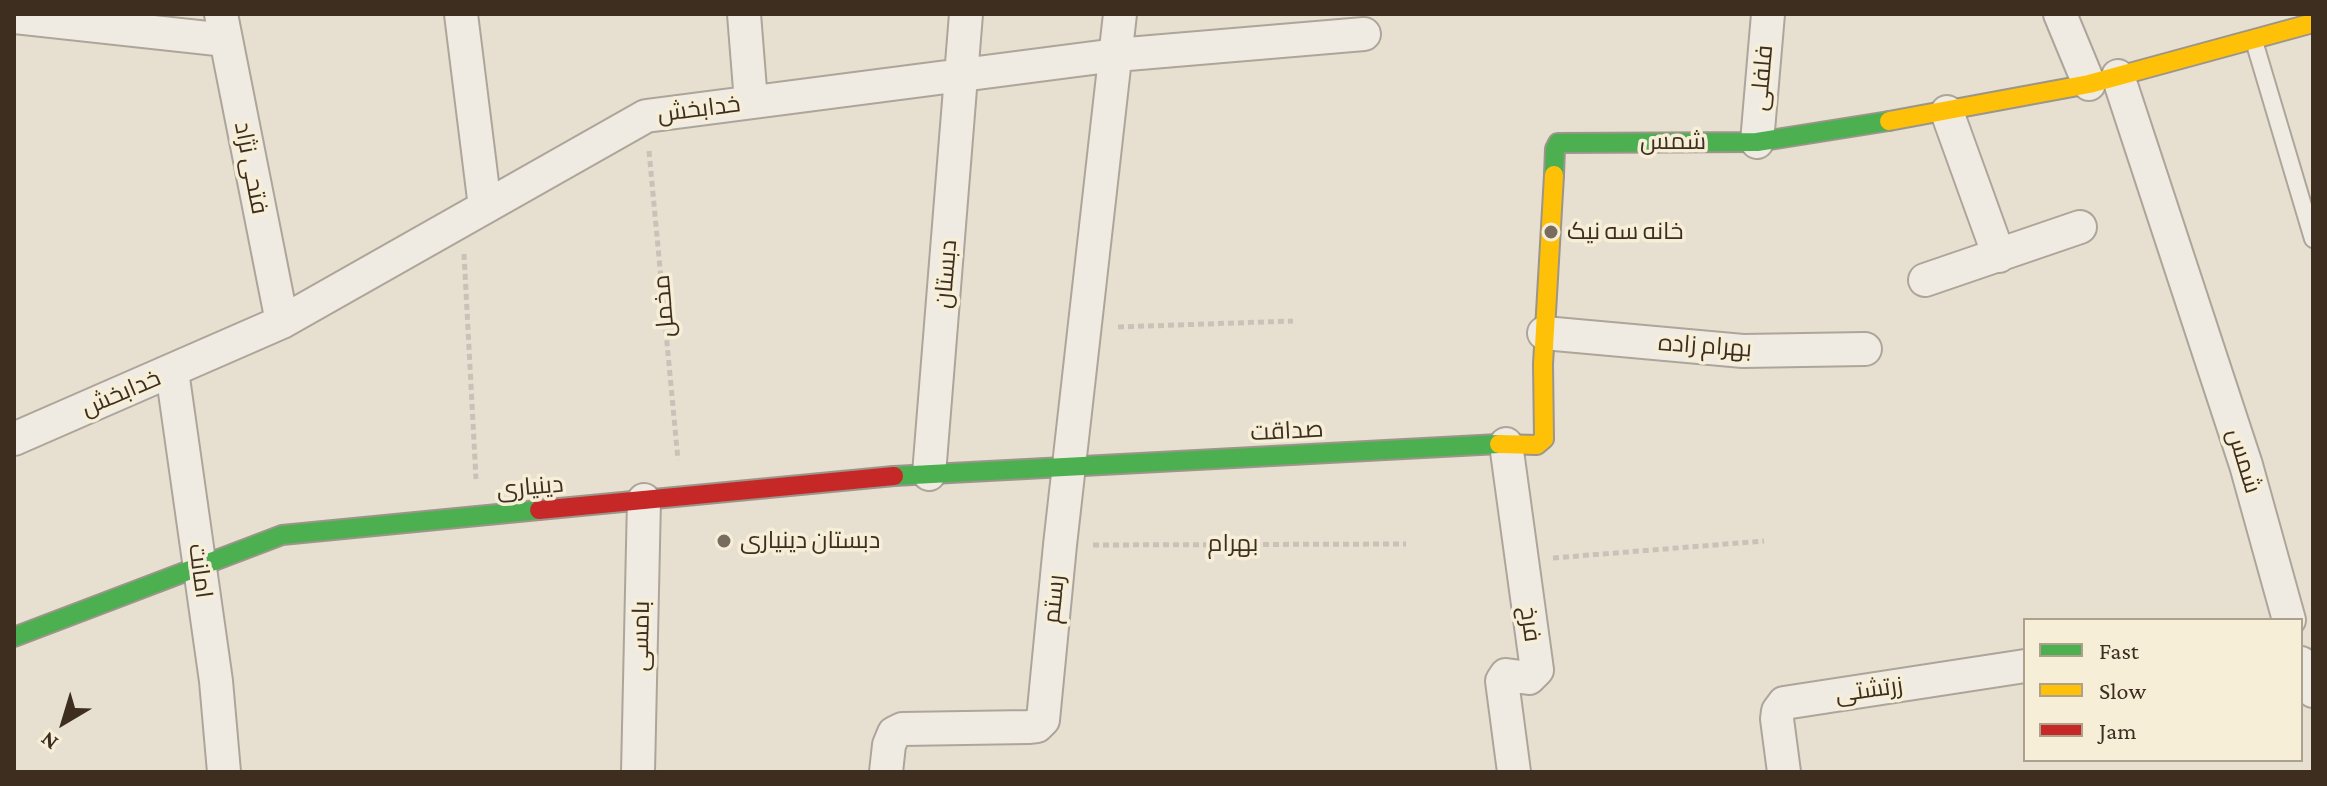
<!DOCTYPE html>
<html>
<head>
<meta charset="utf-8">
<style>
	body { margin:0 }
	#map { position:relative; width:2327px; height:786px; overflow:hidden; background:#e7e0d1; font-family:"Crimson Pro",serif }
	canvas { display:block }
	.frame { position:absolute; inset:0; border:16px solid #3d2e20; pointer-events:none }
	.legend { position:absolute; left:2023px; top:618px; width:280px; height:144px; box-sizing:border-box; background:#f7eed8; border:2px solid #ada18e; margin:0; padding:10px 14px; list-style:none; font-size:24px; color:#3d2e20 }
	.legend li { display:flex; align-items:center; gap:16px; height:40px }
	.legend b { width:40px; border:2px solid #ada18e }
	.north { position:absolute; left:24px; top:682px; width:80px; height:80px; -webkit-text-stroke:6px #f7eed8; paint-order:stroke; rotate:218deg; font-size:22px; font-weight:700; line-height:32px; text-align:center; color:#3d2e20 }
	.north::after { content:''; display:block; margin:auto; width:28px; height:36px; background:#3d2e20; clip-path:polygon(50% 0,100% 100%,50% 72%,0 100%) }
</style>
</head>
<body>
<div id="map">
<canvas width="2327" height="786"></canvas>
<div class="frame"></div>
<ul class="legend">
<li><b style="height:10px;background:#4caf50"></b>Fast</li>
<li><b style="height:10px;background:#ffc107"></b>Slow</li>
<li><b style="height:10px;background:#c62828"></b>Jam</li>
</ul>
<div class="north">N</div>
</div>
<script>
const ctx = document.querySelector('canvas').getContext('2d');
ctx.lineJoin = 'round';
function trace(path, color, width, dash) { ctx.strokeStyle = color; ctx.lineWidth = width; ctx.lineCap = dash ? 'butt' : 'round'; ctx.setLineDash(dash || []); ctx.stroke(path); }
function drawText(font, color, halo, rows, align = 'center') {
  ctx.font = font + ' "Crimson Pro",Cairo,serif'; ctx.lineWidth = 7; ctx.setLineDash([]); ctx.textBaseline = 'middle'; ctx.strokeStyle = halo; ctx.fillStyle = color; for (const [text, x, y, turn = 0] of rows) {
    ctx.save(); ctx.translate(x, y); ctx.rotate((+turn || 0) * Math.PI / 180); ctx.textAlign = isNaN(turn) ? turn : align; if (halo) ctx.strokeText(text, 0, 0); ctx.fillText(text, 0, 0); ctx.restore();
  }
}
const lane = new Path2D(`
	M2254,41L2313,239`);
const street = new Path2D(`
	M221,14L282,322
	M461,14L485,207
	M744,14L751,102
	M2060,14L2089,84
	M15,17L226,40
	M2118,76L2246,465L2289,620
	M1947,112L1999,256
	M1757,142L1768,14
	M1925,280L2080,227
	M1544,333L1743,351L1865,349
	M172,371L216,681L224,772
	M14,439L282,322L646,116L1116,55L1364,34
	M1506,444L1537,670L1529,678L1506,675L1502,681L1514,772
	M929,474L966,14
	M2301,663L2313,691
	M638,772L644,500
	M886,772L889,745L894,733L902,729L1028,727L1037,726L1043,720L1060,545L1120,14
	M1784,772L1777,719L1778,711L1784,703L2025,666`);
const fast = new Path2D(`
	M1554,175L1555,149L1558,143L1757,142L1889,121
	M894,476L1499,444
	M14,637L282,535L539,510`);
const slow = new Path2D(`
	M1889,121L2089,84L2313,23
	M1499,444L1537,445L1544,439L1543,364L1554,175`);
const jam = new Path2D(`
	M539,510L894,476`);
trace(lane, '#ada599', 20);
trace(street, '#ada599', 36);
trace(fast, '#9c958a', 22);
trace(slow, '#9c958a', 22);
trace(jam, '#9c958a', 22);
trace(new Path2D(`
	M649,151L678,460
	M464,254L476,479
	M1118,327L1293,321
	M1093,545L1406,544
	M1553,558L1764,541`), '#c8c2b9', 5, [6, 4]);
trace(lane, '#efebe3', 16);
trace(street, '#efebe3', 32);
trace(fast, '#4caf50', 18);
trace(slow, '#ffc107', 18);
trace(jam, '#c62828', 18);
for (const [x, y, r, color] of [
	[1551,232,8,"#786c5e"],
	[724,541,8,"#786c5e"]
]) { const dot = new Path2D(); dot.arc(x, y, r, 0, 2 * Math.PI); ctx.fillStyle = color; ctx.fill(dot); trace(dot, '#f7eed8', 3); }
drawText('24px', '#3d2e20', '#f7eed8', [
	["فلفلی",1762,78,-85],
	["خدابخش",699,109,-7],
	["شمس",1673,142],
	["فتحی نژاد",251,168,79],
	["دبستان",946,274,-85],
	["مخمل",664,306,-95],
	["بهرام زاده",1705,346,4],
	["خدابخش",121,393,-23],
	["صداقت",1287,431,-3],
	["شمس",2244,461,73],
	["دینیاری",530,487,-5],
	["بهرام",1233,544],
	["امانت",200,571,82],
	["رستم",1054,599,-84],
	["فرخ",1530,624,82],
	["بامسی",641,636,-89],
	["زرتشتی",1869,690,-8]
]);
drawText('24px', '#3d2e20', '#f7eed8', [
	["خانه سه نیک",1567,232],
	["دبستان دینیاری",740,541]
], 'left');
</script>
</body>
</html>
